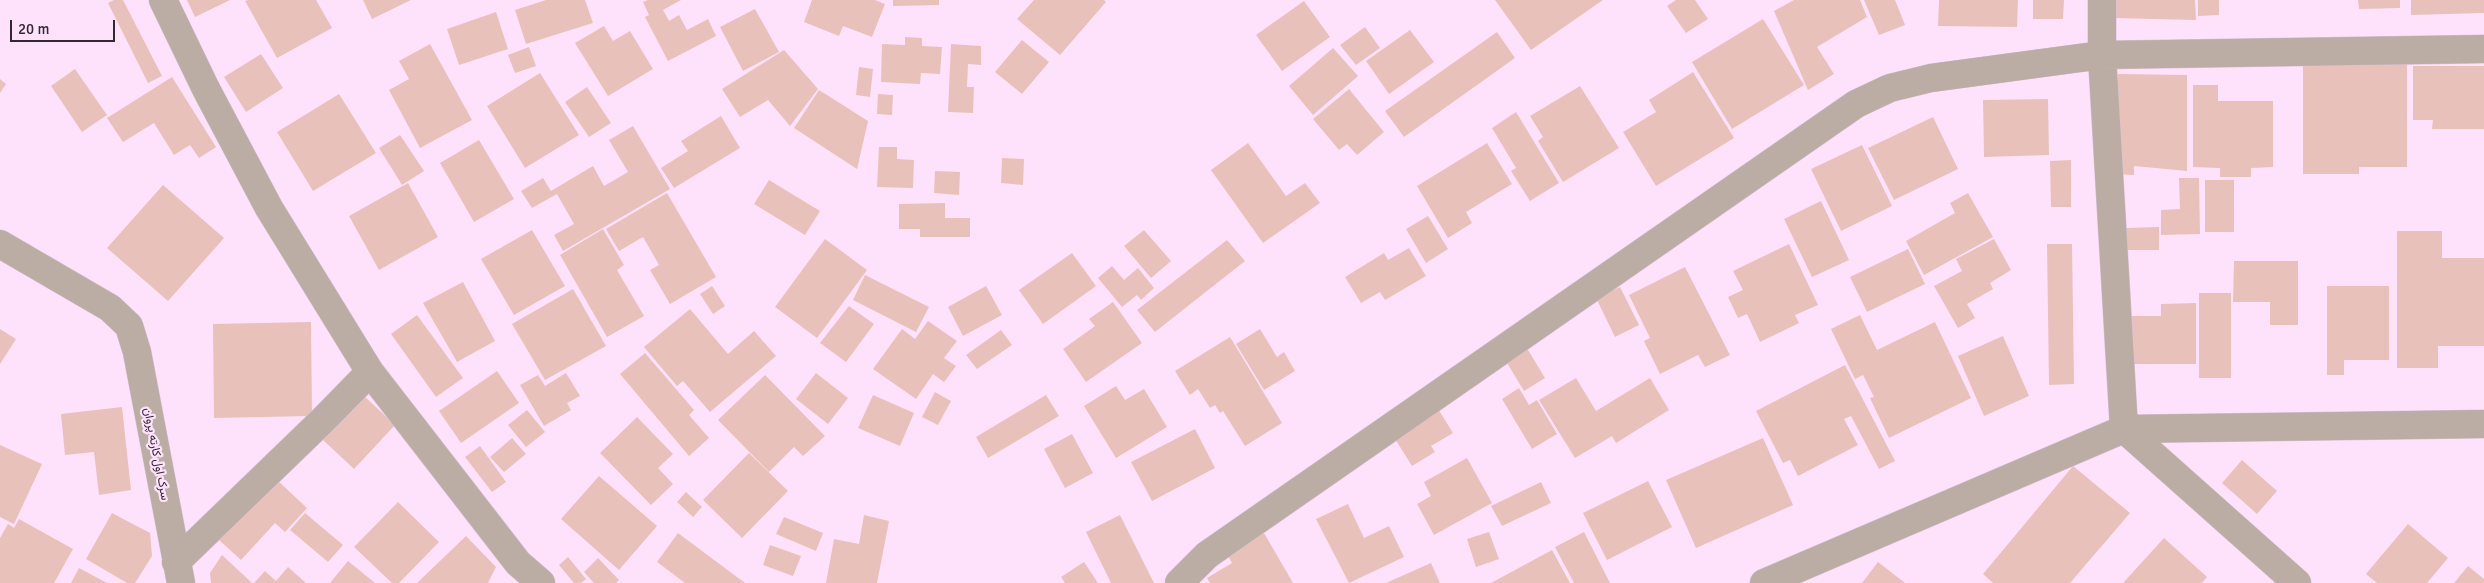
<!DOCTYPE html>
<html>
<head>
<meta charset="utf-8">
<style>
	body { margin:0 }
	#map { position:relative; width:2484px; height:583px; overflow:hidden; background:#fee2fc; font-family:Signika,sans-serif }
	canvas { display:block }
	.scale { position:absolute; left:10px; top:20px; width:105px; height:22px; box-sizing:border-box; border:2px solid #322831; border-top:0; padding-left:6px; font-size:15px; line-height:18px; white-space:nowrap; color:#322831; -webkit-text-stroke:4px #fee2fc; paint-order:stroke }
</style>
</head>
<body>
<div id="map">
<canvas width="2484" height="583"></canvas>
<div class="scale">20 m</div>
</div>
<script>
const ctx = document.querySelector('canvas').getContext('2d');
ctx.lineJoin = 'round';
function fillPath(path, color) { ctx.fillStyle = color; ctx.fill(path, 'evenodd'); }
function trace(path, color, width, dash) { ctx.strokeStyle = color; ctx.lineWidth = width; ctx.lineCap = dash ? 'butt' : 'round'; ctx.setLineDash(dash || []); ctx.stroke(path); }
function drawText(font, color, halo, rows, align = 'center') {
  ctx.font = font + ' Signika,Vazirmatn,sans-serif'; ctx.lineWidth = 4.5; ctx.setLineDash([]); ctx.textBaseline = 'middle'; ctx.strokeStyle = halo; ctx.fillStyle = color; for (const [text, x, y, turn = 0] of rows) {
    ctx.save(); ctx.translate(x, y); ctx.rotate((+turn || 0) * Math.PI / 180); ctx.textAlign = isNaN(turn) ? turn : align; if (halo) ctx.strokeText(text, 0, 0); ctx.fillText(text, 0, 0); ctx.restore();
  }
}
fillPath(new Path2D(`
	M114,0H123L162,76L148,83L108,3Z
	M187,0H230L195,17Z
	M248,0H316L332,28L277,58L245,1Z
	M363,0H411L372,19Z
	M546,0H585L593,23L526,44L515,10Z
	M648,0H681L663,10L669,21L679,15L687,30L708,19L716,36L668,61L645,17L649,15L643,2Z
	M812,0H875L885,4L872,37L843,26L839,36L804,22Z
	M893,0H939V5L893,6Z
	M1034,0H1104L1106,2L1060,55L1017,19Z
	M1495,0H1603L1531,50Z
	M1676,0H1695L1708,19L1686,33L1667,6Z
	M1794,0H1860L1867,17L1817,47L1834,74L1808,90L1774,11Z
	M1864,0H1895L1905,25L1879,35Z
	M1939,0H2018L2017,27L1938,26Z
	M2033,0H2064L2063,19H2033Z
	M2113,0H2195L2196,20L2114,18Z
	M2198,0H2219V15L2198,16Z
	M2358,0H2400V8L2359,9Z
	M2411,0H2484V13L2411,15Z
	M1304,1L1330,37L1282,71L1256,35Z
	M755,9L779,52L743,71L720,27Z
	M496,12L508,49L459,65L447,29Z
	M1763,19L1804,85L1732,129L1692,62Z
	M604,26L613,41L630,31L653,69L608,96L575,43Z
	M1365,27L1380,48L1356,65L1340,45Z
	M1410,30L1434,62L1389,94L1366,61Z
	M1497,32L1515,58L1404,137L1385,111Z
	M905,37L922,38V46L942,47L940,74L921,73L920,84L881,82L882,44L905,45Z
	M1022,40L1049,62L1022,94L995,72Z
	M430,44L472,120L420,148L389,90L409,79L399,61Z
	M951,44L981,46V65L968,64L967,87H974L973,113L948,112Z
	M529,47L536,66L515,73L508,55Z
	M1333,48L1358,76L1313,115L1289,86Z
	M784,50L818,89L790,126L768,100L740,117L722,89Z
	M261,54L283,88L246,112L224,77Z
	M2303,64H2407V167H2359V174H2303Z
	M2413,66H2484V129H2432L2433,120H2413Z
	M859,67L873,69L870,97L856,95Z
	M75,69L107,115L82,132L51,86Z
	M1693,72L1734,138L1656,186L1623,132L1656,112L1649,100Z
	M540,73L579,135L525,168L487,106Z
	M2118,74L2187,75V171L2134,166V175L2114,174Z
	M172,77L216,147L199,158L190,145L174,155L154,123L123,142L107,118Z
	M0,79L6,84L0,93Z
	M2193,85H2218V101H2273V167L2251,168V177H2220V168L2193,167Z
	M1580,86L1619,148L1563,182L1538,141L1543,137L1530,116Z
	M587,87L611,123L589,137L565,102Z
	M1349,89L1384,132L1357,155L1347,144L1339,150L1313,119Z
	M819,90L868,121L857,169L794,128Z
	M339,94L376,153L313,191L277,132Z
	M878,94L893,95L892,115L877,114Z
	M2048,99L2049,155L1984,157L1983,100Z
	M1516,112L1559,183L1530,201L1511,171L1516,168L1492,128Z
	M721,116L740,148L674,188L661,168L688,151L681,141Z
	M1933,117L1958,169L1894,200L1868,148Z
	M633,126L670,189L563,251L554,235L574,224L557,194L532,208L521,191L543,178L551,191L593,166L604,186L628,172L609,140Z
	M400,135L424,171L402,185L379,148Z
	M479,140L514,199L474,222L440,163Z
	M1248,143L1286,196L1305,183L1320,203L1263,243L1211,170Z
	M1487,143L1512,184L1466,212L1472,223L1448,238L1417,186Z
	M1862,145L1892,206L1841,231L1811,169Z
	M879,147H897V159L914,160L913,188L877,187Z
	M1002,158L1024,159L1023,185L1001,183Z
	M2071,160V207H2051L2050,161Z
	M935,171L960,172L959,195L934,193Z
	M2179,178H2199L2200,234L2161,235V210L2180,209Z
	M769,180L820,211L805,235L754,204Z
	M2205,180H2234V232H2205Z
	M408,183L438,237L379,270L349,216Z
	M163,185L224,238L168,301L107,248Z
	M667,193L716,277L670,304L650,270L659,265L643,237L619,251L606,229Z
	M1968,193L1993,237L1924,275L1906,241L1955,213L1950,203Z
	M1821,201L1849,260L1812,277L1784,219Z
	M945,203V218H970V237H920V229H899V204Z
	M1428,216L1448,249L1426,263L1406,229Z
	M2159,227V250H2125V228Z
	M603,229L624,265L617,270L644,316L607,337L560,255Z
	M532,230L565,286L514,315L481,259Z
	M1144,230L1171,261L1151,278L1124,246Z
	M2397,231H2442V258H2484V346H2438V368H2397Z
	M825,239L867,270L817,338L775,307Z
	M1994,239L2011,270L1990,283L1993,289L1967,304L1975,318L1958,328L1934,286L1962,271L1956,259Z
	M1227,240L1245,261L1155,332L1137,310Z
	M1789,244L1818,305L1795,315L1799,323L1760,342L1747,314L1738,318L1728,297L1743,290L1733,271Z
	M2047,244H2072L2074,384L2049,385Z
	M1409,248L1426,276L1385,300L1380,292L1361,303L1345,277L1384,253L1388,260Z
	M1908,249L1925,284L1867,312L1850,277Z
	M1072,253L1096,286L1043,324L1019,290Z
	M2234,261H2298V325H2270V302H2233Z
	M1112,266L1124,280L1138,268L1154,288L1141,300L1137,295L1122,307L1098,278Z
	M1685,267L1730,355L1705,367L1698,355L1660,374L1644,341L1650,338L1629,295Z
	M865,275L929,307L916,332L853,300Z
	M463,282L495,341L457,362L423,303Z
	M712,286L725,306L713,314L700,294Z
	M986,286L1002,315L963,336L948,307Z
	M2327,286H2389V360H2344V375H2327Z
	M1620,287L1639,325L1615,337L1596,298Z
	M573,289L606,346L545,380L512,324Z
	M2199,293H2231V378H2199Z
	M1113,302L1142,343L1086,382L1063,349L1095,326L1089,319Z
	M2196,303V364H2123L2124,316H2161V304Z
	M849,306L874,324L846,362L820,343Z
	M690,309L728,354L754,331L776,356L710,412L683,381L677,386L644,347Z
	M417,315L463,378L436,397L391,334Z
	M1860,315L1877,350L1935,322L1971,398L1889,438L1870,398L1874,397L1863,375L1855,379L1831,329Z
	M928,321L957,341L944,358L956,366L944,382L933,374L916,399L873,369L902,329L915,339Z
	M311,322L312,416L214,418L213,324Z
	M0,329L16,339L0,364Z
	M1260,329L1277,357L1284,352L1295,371L1264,390L1236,344Z
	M1001,330L1012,345L977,369L966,355Z
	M2003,336L2029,396L1984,416L1958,356Z
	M1230,337L1282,423L1245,446L1223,411L1220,413L1215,405L1210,408L1198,389L1190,395L1175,371Z
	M1525,345L1545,378L1524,391L1504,358Z
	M645,353L694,410L689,415L709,438L689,456L620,374Z
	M1845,365L1895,461L1879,469L1851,416L1844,419L1858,445L1798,476L1790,460L1783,463L1756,411Z
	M497,371L519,403L461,443L439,411Z
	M566,373L580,396L567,403L571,410L544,426L520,385L538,375L545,386Z
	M816,373L848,398L828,424L796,399Z
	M765,375L825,436L803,456L794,447L769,472L718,420Z
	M1576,378L1596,411L1650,378L1669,410L1616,443L1612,436L1575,458L1539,400Z
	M1116,386L1125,400L1144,389L1167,427L1116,458L1084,406Z
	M1519,388L1529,405L1537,400L1557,434L1532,449L1502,399Z
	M935,392L951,401L938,425L922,417Z
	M363,395L395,425L354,469L322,439Z
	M873,395L914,413L900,446L858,428Z
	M1046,395L1059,416L988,458L976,437Z
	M1435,404L1453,433L1431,446L1435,452L1412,466L1390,431Z
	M122,407L131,490L99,495L94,452L65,455L61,414Z
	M527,410L545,432L526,447L508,425Z
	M637,417L673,454L658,468L673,484L651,505L600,453Z
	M1195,429L1215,468L1152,501L1131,462Z
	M1072,434L1093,473L1065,488L1044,449Z
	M512,438L526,454L504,472L490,457Z
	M1763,438L1793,505L1696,548L1666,480Z
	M0,445L42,464L14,524L0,517Z
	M480,446L506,482L492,492L465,457Z
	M749,453L788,491L742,538L703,500Z
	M1467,458L1492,503L1434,535L1417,504L1431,496L1424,482Z
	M2242,460L2277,491L2257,514L2222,483Z
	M2073,466L2130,513L2070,583H1993L1983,574Z
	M599,476L657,526L619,570L561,519Z
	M275,478L307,508L285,532L275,523L241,560L218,539Z
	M1648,481L1672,527L1607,560L1583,513Z
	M1541,482L1551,503L1502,526L1491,506Z
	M686,492L702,507L693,517L677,502Z
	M398,502L439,542L399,583H392L354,547Z
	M1348,504L1364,538L1389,526L1404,557L1349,583L1316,519Z
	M112,513L150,533L152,556L135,583H127L86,559Z
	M305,513L343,545L328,562L290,530Z
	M864,515L889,521L877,583H826L834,539L859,544Z
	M1120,515L1154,583H1111L1086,532Z
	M784,517L823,533L816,551L776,534Z
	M19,519L73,549L54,583H0V538L8,524L14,528Z
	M2408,524L2448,558L2427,583H2377L2366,574Z
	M1489,532L1499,559L1476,567L1467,539Z
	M1584,532L1610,583H1574L1555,547Z
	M678,533L745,583H685L657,562Z
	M1264,533L1293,583H1210L1207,578L1232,563L1227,554Z
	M466,536L496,567L488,583H417Z
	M2164,538L2207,577L2202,583H2123Z
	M770,545L801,556L793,576L763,565Z
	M1552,550L1570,583H1491Z
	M222,555L252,583H211L210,573Z
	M568,557L586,579L581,583H574L559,565Z
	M598,558L619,580L616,583H594L584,572Z
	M348,561L375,583H330Z
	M1084,562L1098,583H1065L1061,577Z
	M1878,562L1905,583H1862Z
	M1431,563L1440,583H1386Z
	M2468,566L2484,579V583H2454Z
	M288,567L306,583H254L265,571L276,581Z
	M79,568L107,583H71Z`), '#e9c1bb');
const street = new Path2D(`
	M163,0L206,89L269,208L370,372L518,563L541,583
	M2102,0V55L2124,429L2297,583
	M0,244L110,308L129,326L137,352L181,583
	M176,562L325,418L370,372
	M1179,583L1207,555L1856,104L1890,88L1931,78L2102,55L2484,49
	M1764,583L2124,429L2484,424`);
trace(street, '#d9c1d7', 29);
trace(street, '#bbada4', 28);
drawText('12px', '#322831', '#fee2fc', [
	["سرک اول کارته پروان",156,454,79]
]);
</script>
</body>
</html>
